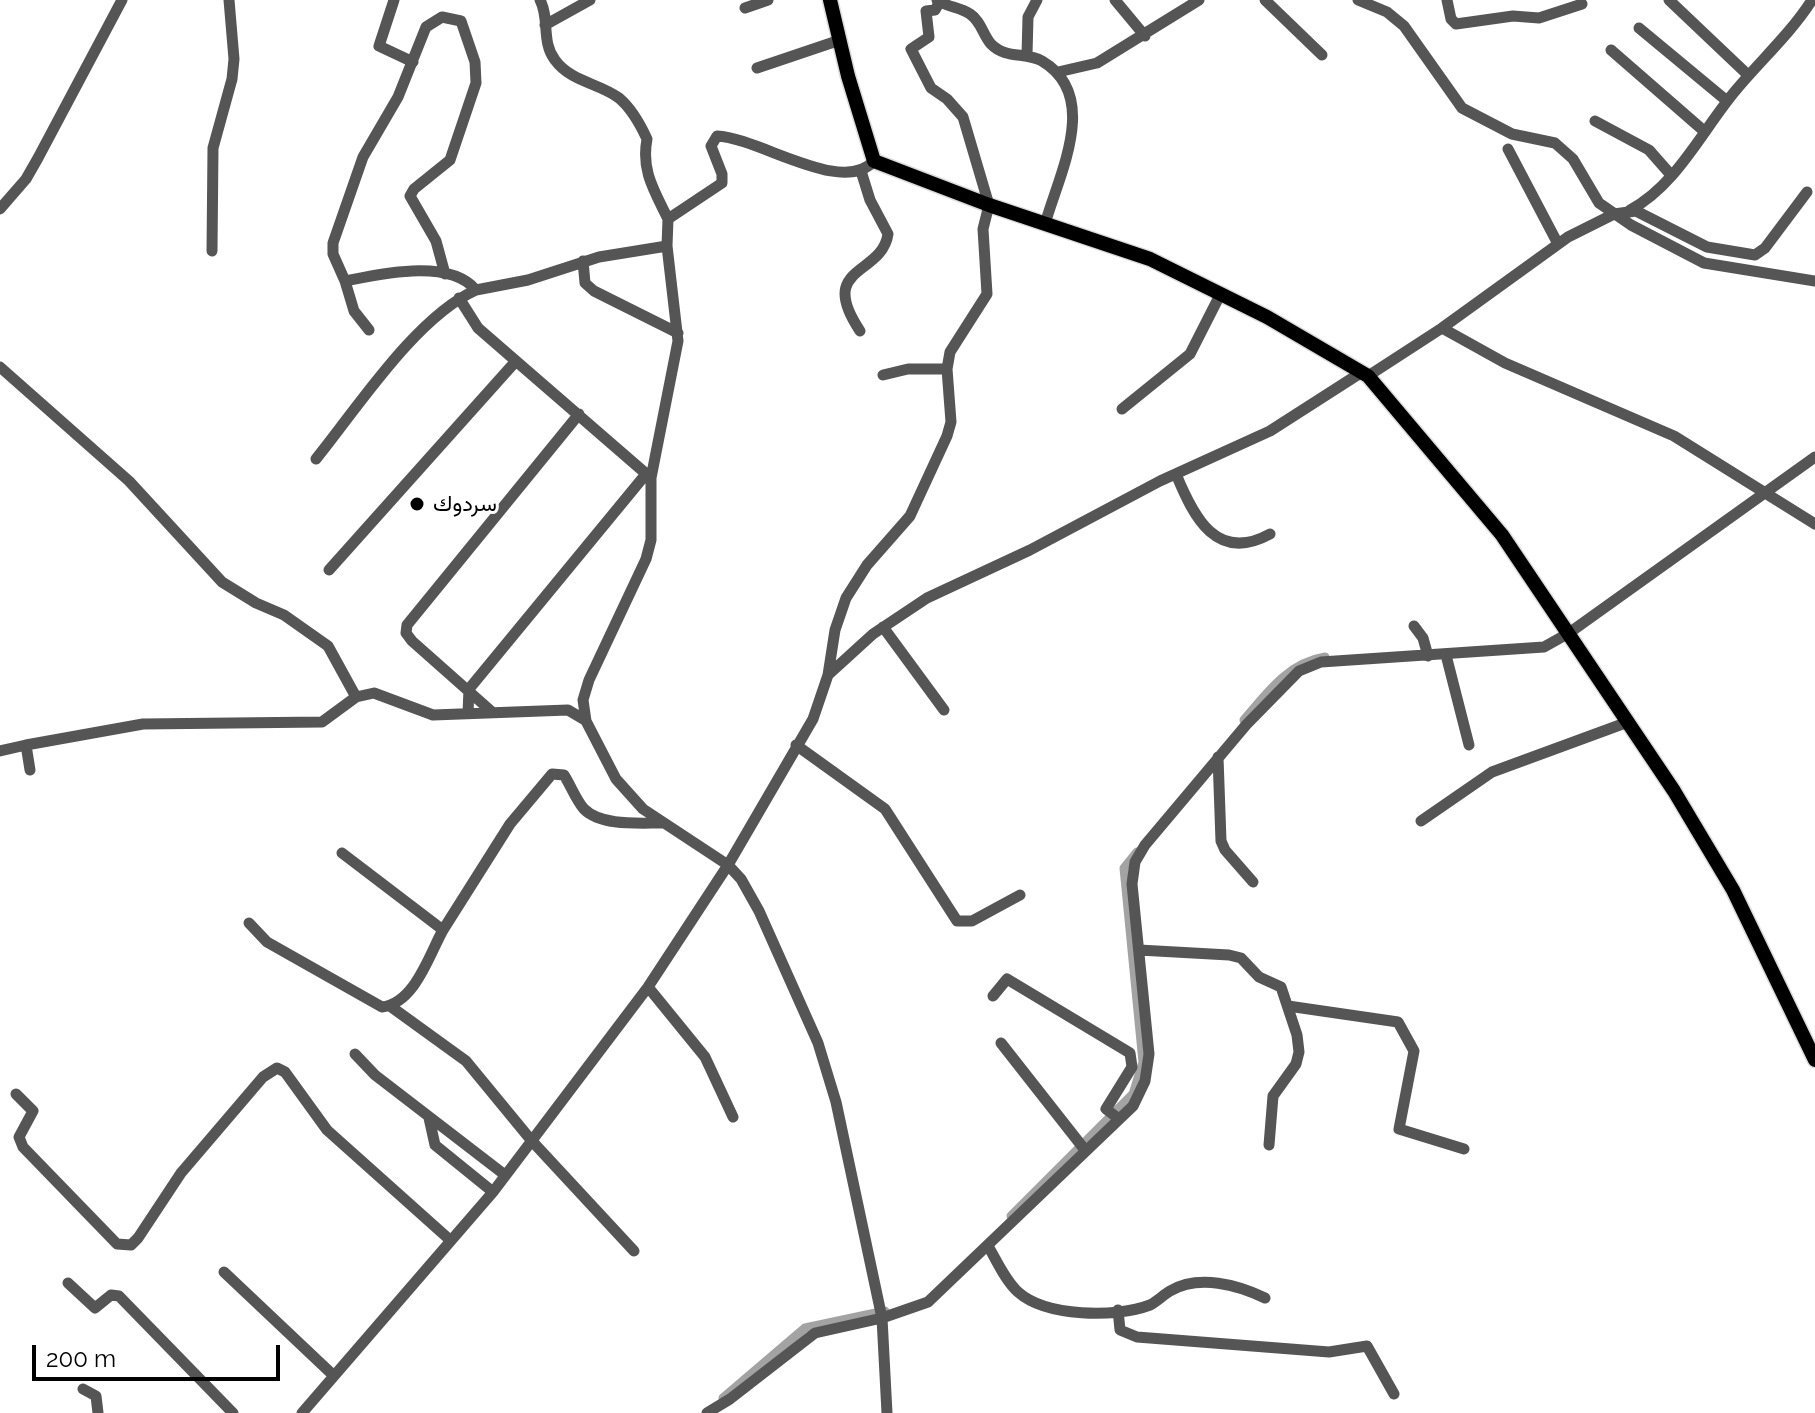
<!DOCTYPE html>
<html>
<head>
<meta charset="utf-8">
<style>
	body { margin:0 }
	#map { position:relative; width:1815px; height:1413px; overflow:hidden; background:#fff; font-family:Raleway,sans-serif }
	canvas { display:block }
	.scale { position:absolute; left:32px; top:1345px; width:248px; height:36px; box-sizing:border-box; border:4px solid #000; border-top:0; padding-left:10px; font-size:24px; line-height:28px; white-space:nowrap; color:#000; -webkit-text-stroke:6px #fff; paint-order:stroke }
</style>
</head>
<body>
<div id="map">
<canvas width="1815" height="1413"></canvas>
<div class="scale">200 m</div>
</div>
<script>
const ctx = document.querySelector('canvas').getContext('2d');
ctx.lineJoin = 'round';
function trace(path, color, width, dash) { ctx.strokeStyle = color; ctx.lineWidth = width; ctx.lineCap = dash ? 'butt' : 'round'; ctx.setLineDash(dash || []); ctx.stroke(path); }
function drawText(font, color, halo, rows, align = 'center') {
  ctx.font = font + ' Raleway,Vazirmatn,sans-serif'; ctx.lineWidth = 6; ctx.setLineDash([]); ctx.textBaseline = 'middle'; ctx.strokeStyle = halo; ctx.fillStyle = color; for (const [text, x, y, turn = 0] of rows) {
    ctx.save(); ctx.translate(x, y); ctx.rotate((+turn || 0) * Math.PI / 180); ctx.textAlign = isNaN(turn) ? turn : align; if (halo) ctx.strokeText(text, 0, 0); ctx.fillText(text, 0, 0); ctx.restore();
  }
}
trace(new Path2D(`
	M1244,720C1267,693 1288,663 1325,657
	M1011,1216L1133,1094L1143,1062L1124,868L1137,852
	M723,1398L805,1328L885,1311`), '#a3a3a3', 9);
const major = new Path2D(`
	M830,0L848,76L874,161L989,205L1150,259L1267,317L1368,376L1502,535L1674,791L1733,890L1815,1060`);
trace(major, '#dbdbdb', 17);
trace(new Path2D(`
	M394,0L379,46L413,62
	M540,0C550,19 541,42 555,60C571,82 599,83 619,98C631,108 641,126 647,139C641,171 654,190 668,219
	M937,0C946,7 960,7 970,14C981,21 983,35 991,44C1005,59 1026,52 1042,61C1101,96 1059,174 1045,224
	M1115,0L1145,36
	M1265,0L1322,55
	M1358,0L1387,12L1404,26L1462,108L1512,134L1555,143L1573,159L1599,203L1631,225L1704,263L1815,281
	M1447,0L1451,19L1456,24L1513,16L1539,18L1582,4
	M1669,0L1748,75
	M745,8L768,0
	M545,25L590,0
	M1639,28L1727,101
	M1611,50L1704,131
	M1027,55L1028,17L1037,0
	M757,68L840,40
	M1058,72L1097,63L1199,0
	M1595,121L1649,150L1671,175
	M1508,149L1558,244
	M0,209L26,179L38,158L122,0
	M1630,210C1677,185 1703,129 1736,90C1761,60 1791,33 1812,0
	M212,251L213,148L232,79L234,59L229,0
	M583,261L585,283L594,291L678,333
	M345,281L333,254V243L363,157L398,97L426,27L442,17L461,21L475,62L476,83L450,160L414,189L410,196L436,241L445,274
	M476,290L528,280L599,257L667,246L668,219L722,183V174L711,146L717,136C760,138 842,196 874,161
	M459,298L478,328L516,361
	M1442,328L1505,363L1674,436L1815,524
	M860,331C816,265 882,276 888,234L870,200L861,171
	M0,367L129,481L222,582L256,603L284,615L328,646L356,697
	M883,375L908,369H947
	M1368,376L1442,328L1568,237L1614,214L1636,211L1707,247L1755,255L1765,248L1807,192
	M1122,409L1190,354L1221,293
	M316,459C358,407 416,317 476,290C449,258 381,274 345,281L354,311L369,330
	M1176,474C1194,518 1217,563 1270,534
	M651,478L678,341L667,246
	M329,570L516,361L651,478V540L646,559L589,680L583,700L586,721L616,779L643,809L728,865L741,879L759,911L818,1043L836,1102L882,1318L887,1413
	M1414,626L1423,638L1428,656
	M883,627L944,710
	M1446,655L1469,745
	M828,675L835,630L846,598L867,565L910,516L947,436L951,422L947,369L950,352L987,294L983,229L989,205L963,117L947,99L931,88L911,49L929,37L926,11L935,10L939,3
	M491,711L412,641L406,633L407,625L579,414
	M468,713L469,689L646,474
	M796,745L885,809L957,921H972L1020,895
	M0,751L26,745
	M1218,757L1221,841L1225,850L1253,882
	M30,770L26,745L143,724L322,722L356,697L374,693L433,715L568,710L585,720
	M1421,821L1492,772L1628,722
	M342,853L443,930L510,824L552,774L564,775C571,786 576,800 584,809C601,826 638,823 661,823
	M249,923L267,942L382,1007C415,1003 429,955 443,930
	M1139,950L1229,955L1241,958L1259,977L1281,987L1297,1035L1299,1052L1296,1064L1273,1096L1269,1145
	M648,987L705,1057L733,1117
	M993,996L1007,979L1130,1053L1132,1067L1106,1109L1119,1119
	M390,1006L466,1061L531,1140L634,1251
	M1288,1006L1398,1022L1414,1051L1399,1129L1464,1149
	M1001,1043L1085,1150
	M355,1054L375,1075L505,1175
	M16,1094L33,1111L19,1137L23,1147L117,1244L131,1245L138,1238L181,1173L263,1077L277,1068L285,1072L327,1130L450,1240
	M429,1118L435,1145L493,1192
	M988,1246C997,1261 1005,1280 1018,1292C1046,1317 1116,1318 1150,1305C1158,1301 1163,1295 1170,1291C1199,1274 1238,1285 1265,1298
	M224,1272L333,1375
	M68,1283L95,1308L111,1295L119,1296L233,1413
	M1118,1310L1120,1330L1137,1337L1329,1352L1367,1346L1394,1394
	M83,1389L96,1396L98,1413
	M302,1413L493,1192L648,987L728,865L813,719L828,675L873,634L927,598L1030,550L1160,481L1270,431L1362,372
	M707,1413L730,1399L815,1333L882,1318L928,1302L1133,1106L1145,1081L1149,1054L1132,884L1135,862L1145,845L1246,725L1299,671L1321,662L1544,647L1569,633L1815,457`), '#555', 11);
trace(major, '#000', 14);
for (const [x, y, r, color] of [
	[417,504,8,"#000"]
]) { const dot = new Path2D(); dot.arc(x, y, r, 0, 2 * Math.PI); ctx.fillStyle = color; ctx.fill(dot); trace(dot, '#fff', 3); }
drawText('22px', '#000', '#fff', [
	["سردوك",433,504]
], 'left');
</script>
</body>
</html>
